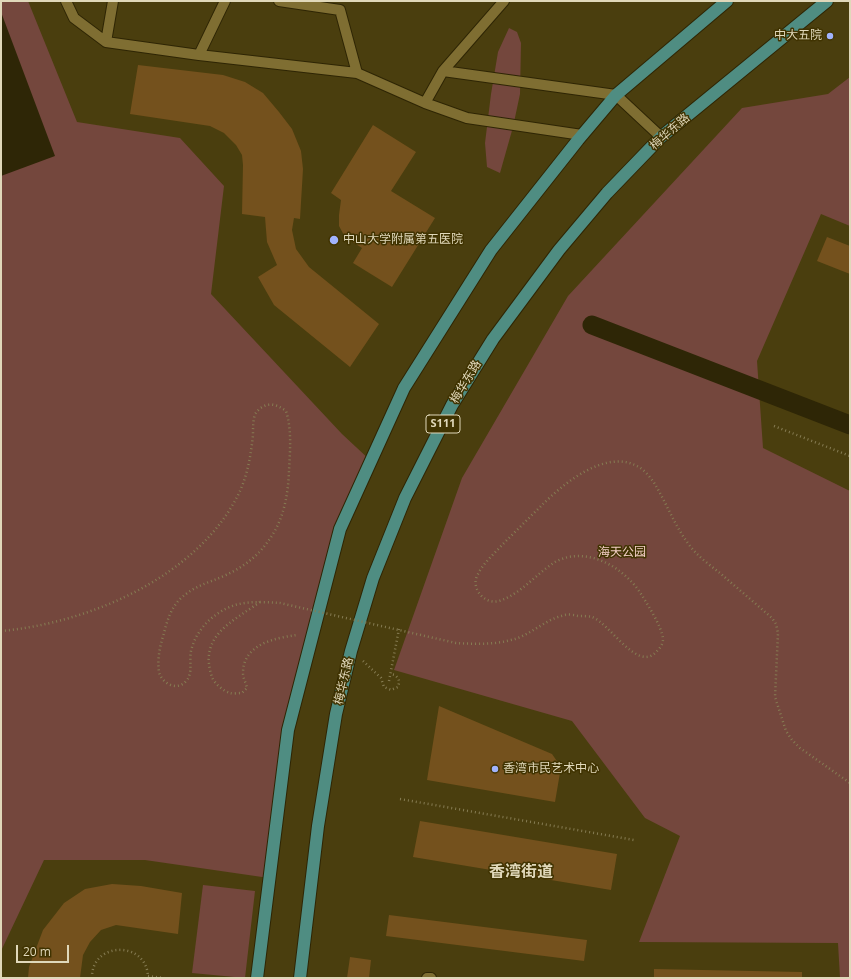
<!DOCTYPE html>
<html>
<head>
<meta charset="utf-8">
<style>
	body { margin:0 }
	#map { position:relative; width:851px; height:979px; overflow:hidden; background:#4a3e0e; font-family:"Open Sans",sans-serif }
	canvas { display:block }
	.frame { position:absolute; inset:0; border:2px solid #e0d8ba; pointer-events:none }
	.scale { position:absolute; left:16px; top:945px; width:53px; height:18px; box-sizing:border-box; border:2px solid #e0d8ba; border-top:0; padding-left:5px; font-size:12px; line-height:14px; white-space:nowrap; color:#e0d8ba; -webkit-text-stroke:3px #403301; paint-order:stroke }
</style>
</head>
<body>
<div id="map">
<canvas width="851" height="979"></canvas>
<div class="frame"></div>
<div class="scale">20 m</div>
</div>
<script>
const ctx = document.querySelector('canvas').getContext('2d');
ctx.lineJoin = 'round';
function fillPath(path, color) { ctx.fillStyle = color; ctx.fill(path, 'evenodd'); }
function trace(path, color, width, dash) { ctx.strokeStyle = color; ctx.lineWidth = width; ctx.lineCap = dash ? 'butt' : 'round'; ctx.setLineDash(dash || []); ctx.stroke(path); }
function drawText(font, color, halo, rows, align = 'center') {
  ctx.font = font + ' "Open Sans","Noto Sans SC",sans-serif'; ctx.lineWidth = 3; ctx.setLineDash([]); ctx.textBaseline = 'middle'; ctx.strokeStyle = halo; ctx.fillStyle = color; for (const [text, x, y, turn = 0] of rows) {
    ctx.save(); ctx.translate(x, y); ctx.rotate((+turn || 0) * Math.PI / 180); ctx.textAlign = isNaN(turn) ? turn : align; if (halo) ctx.strokeText(text, 0, 0); ctx.fillText(text, 0, 0); ctx.restore();
  }
}
fillPath(new Path2D(`
	M1,1H28L77,122L180,138L224,186L211,294L342,434L371,461L340,529L288,730L269,878L145,860H44L1,951Z
	M509,28L517,32L521,43L520,94L513,127L500,173L487,167L485,143L491,94L498,52Z
	M850,77V226L821,214L757,361L763,448L850,491V978H840L838,943L639,942L680,836L645,818L572,721L394,670L462,478L568,296L742,108L828,94Z
	M203,885L255,891L245,978L192,973Z`), '#74473d');
fillPath(new Path2D(`
	M1,12L55,156L1,176Z`), '#2e2606');
trace(new Path2D(`
	M592,325L850,425`), '#2e2606', 19);
fillPath(new Path2D(`
	M138,65L223,75L245,82L263,93L279,112L292,129L301,151L303,169L300,219L294,218L292,230L296,249L309,267L379,324L350,367L274,305L258,277L277,265L267,242L265,217L242,214L243,165L242,155L236,145L224,133L210,126L130,114Z
	M373,125L416,152L391,191L435,218L392,287L353,263L362,248L345,237L339,226V215L341,200L331,193Z
	M827,237L850,246V274L817,261Z
	M439,706L552,754L561,767L555,802L427,780Z
	M420,821L617,854L611,890L413,857Z
	M112,884L141,886L182,893L178,934L116,925L101,930L90,942L83,955L80,978H28L29,967L43,930L64,903L85,889Z
	M389,915L587,940L584,961L386,936Z
	M350,957L371,960L369,978H347Z
	M654,969L802,972V978H654Z`), '#74511d');
const lane = new Path2D(`
	M66,1L74,18L106,42L199,55L357,73L425,103L443,71L504,1
	M279,1L340,10L357,73
	M106,42L113,1
	M199,55L225,1
	M443,71L616,95L661,137
	M425,103L467,118L582,135
	M427,978H431`);
const primary = new Path2D(`
	M257,978L288,730L340,529L404,388L491,250L578,140L616,95L727,1
	M300,978L318,826L336,714L351,651L373,578L405,498L452,405L493,339L559,250L607,193L661,137L827,1`);
trace(lane, '#2e2504', 12);
trace(primary, '#2e2504', 14);
trace(new Path2D(`
	M774,426L850,456
	M260,602C232,622 198,636 212,677C214,683 223,691 230,693C233,694 238,693 242,693L247,688C246,683 243,678 243,673C243,644 275,638 297,635
	M363,661L381,678L384,687L391,690L398,687C400,681 399,679 395,675L391,674
	M389,681L399,629
	M400,799L634,840
	M148,976L164,978
	M92,978C91,941 148,940 148,978`), '#867c53', 2.5, [1, 3]);
trace(lane, '#7f6e32', 10);
trace(primary, '#4f8d82', 12);
trace(new Path2D(`
	M1,631C90,623 200,576 240,491C248,473 251,454 253,435C253,427 253,421 255,414C264,402 274,402 286,411C292,430 290,451 289,471C288,497 283,523 266,544C256,558 241,568 226,575C209,583 195,585 180,599C171,608 167,621 164,633C160,646 157,659 159,672C162,684 178,692 187,680C193,672 189,660 191,651C196,629 214,612 235,605C249,601 266,602 280,603L456,643C474,644 493,645 511,640C530,636 545,619 565,615C569,614 574,615 578,616C583,616 588,616 592,617C610,623 638,674 657,651C660,648 663,644 663,639C662,627 648,605 641,594C624,567 586,545 555,562C536,574 521,594 499,601C485,605 471,589 477,576C483,563 494,554 503,544C516,531 529,518 542,505C563,484 605,449 637,466C645,470 652,479 656,486C669,508 678,534 696,553C703,560 712,567 720,573C737,588 755,603 772,618L776,624L778,633L775,697L786,731L792,740L800,748L850,783`), '#867c53', 2.5, [1, 3]);
for (const [x, y, r, color] of [
	[830,36,4,"#a1b3fd"],
	[334,240,5,"#a1b3fd"],
	[495,769,4,"#a1b3fd"]
]) { const dot = new Path2D(); dot.arc(x, y, r, 0, 2 * Math.PI); ctx.fillStyle = color; ctx.fill(dot); trace(dot, '#403301', 1.5); }
for (const [x, y, w] of [
	[443,424,34]
]) { const box = new Path2D(); box.roundRect(x - w / 2, y - 9, w, 18, 3); ctx.fillStyle = '#403301'; ctx.fill(box); trace(box, '#e0d8ba', 1); }
drawText('bold 11px', '#e0d8ba', null, [
	["S111",443,424]
]);
drawText('12px', '#e0d8ba', '#403301', [
	["中大五院",822,36,"right"],
	["中山大学附属第五医院",343,240],
	["香湾市民艺术中心",503,769]
], 'left');
drawText('12px', '#e0d8ba', '#403301', [
	["梅华东路",670,132,-41],
	["梅华东路",466,382,-59],
	["梅华东路",344,681,-77]
]);
drawText('12px', '#f3cec5', '#403301', [
	["海天公园",622,553]
]);
drawText('bold 16px', '#e0d8ba', '#403301', [
	["香湾街道",521,872]
]);
</script>
</body>
</html>
